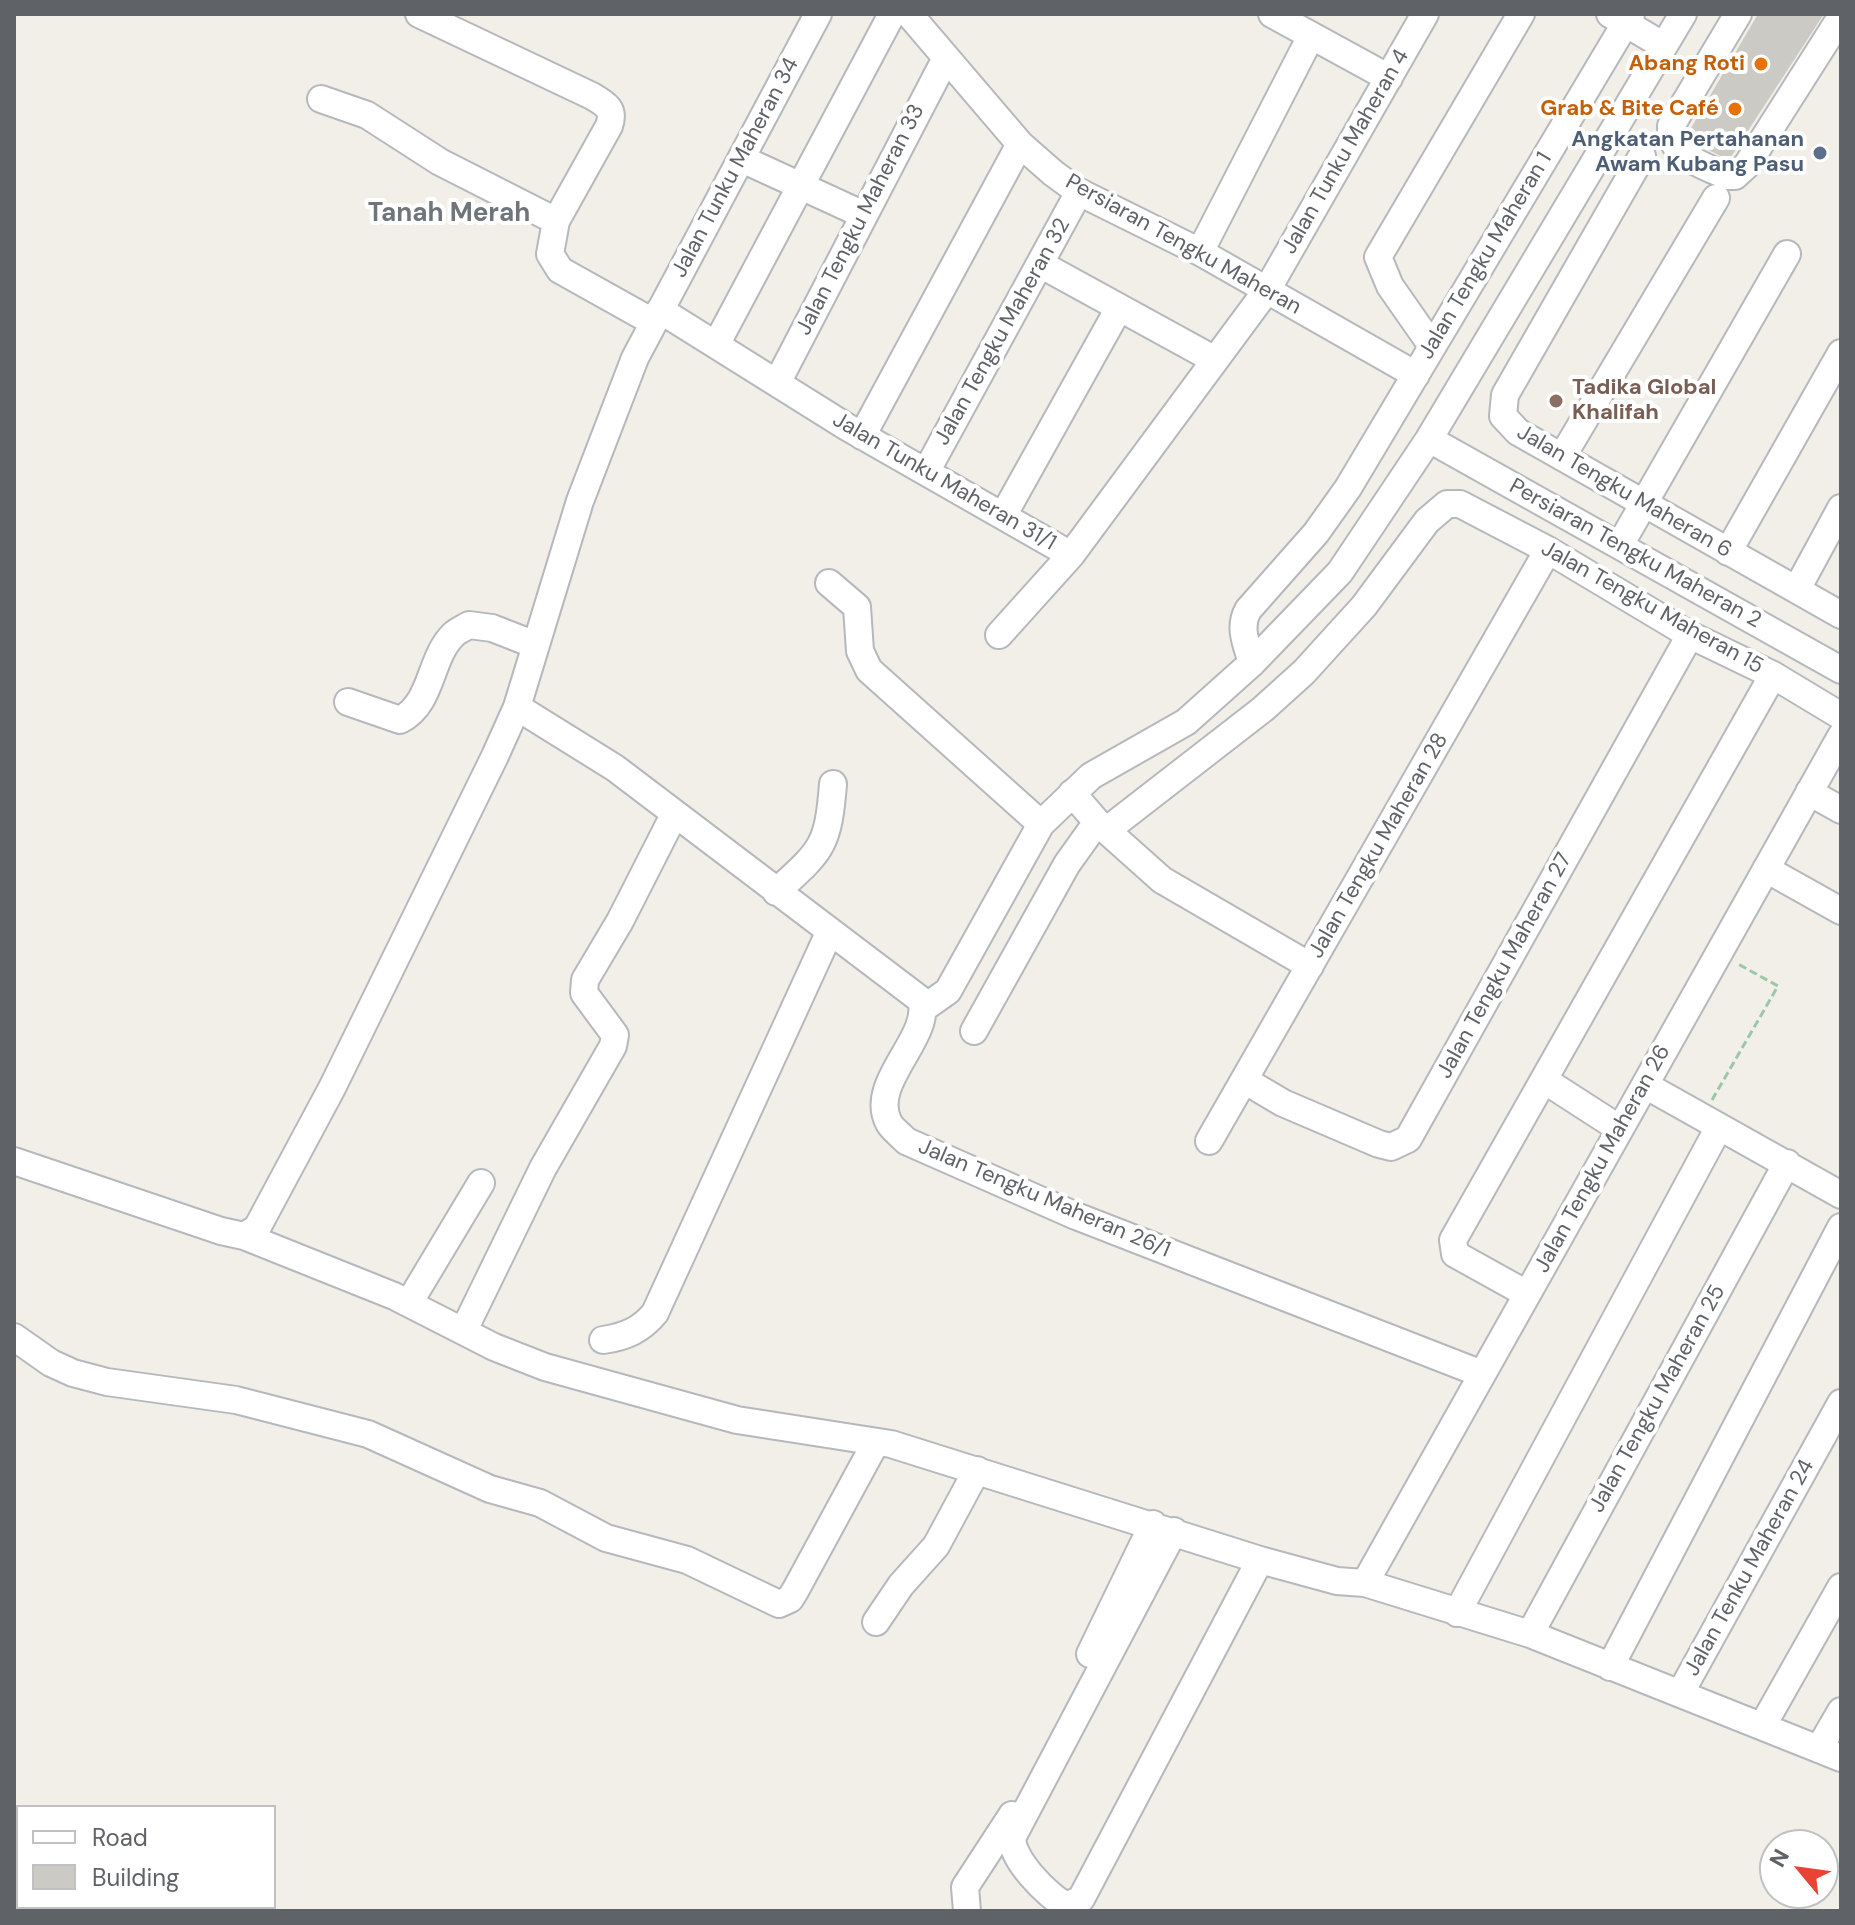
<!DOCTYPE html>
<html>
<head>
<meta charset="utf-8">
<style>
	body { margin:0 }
	#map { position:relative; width:1855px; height:1925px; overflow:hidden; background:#f1efe8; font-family:"DM Sans",sans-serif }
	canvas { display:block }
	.frame { position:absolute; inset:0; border:16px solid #5f6368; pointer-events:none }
	.legend { position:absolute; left:16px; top:1805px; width:260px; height:104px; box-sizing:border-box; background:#fff; border:2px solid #bfc1c3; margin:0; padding:10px 14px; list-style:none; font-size:24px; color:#5f6368 }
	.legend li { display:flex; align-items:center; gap:16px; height:40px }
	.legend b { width:40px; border:2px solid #bfc1c3 }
	.north { position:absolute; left:1759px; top:1829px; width:80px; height:80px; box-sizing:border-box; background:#fff; border:2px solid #bfc1c3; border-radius:50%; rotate:299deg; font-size:22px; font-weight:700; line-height:32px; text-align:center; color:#5f6368 }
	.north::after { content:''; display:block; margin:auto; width:28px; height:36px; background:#ea4335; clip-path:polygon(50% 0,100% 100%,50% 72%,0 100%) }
</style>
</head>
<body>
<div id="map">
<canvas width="1855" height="1925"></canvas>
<div class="frame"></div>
<ul class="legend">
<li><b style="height:10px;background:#fff"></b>Road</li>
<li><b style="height:22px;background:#cccac5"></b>Building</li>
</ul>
<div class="north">N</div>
</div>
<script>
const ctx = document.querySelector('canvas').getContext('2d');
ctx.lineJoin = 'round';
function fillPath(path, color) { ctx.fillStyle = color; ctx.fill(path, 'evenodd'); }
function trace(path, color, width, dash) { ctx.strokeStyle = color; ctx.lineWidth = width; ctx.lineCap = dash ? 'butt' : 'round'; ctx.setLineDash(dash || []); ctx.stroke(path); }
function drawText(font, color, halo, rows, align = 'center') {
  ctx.font = font + ' "DM Sans",sans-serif'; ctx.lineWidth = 8; ctx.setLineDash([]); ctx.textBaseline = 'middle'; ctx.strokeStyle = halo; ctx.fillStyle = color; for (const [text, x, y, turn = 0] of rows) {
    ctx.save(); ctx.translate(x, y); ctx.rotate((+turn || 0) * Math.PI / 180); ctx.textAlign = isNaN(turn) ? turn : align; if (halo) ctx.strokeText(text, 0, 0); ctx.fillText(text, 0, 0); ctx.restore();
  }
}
fillPath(new Path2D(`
	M1758,14H1824L1729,160L1698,145L1688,133Z`), '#cccac5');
const minor = new Path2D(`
	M419,14L592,96C606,104 615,109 609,126L556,221L550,254L560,270L653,322
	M909,14L1020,144L1053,173L1079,192L1200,252L1416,375
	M1272,14L1389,78
	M1610,14L1664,46
	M1738,14L1671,126C1669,157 1702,164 1726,176H1735L1747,165L1841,17
	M321,99L367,115L440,162L556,221
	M1642,156L1505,395L1503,416L1518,432L1841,615
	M742,159L864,215
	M1200,252L1311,36
	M1040,264L1215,360
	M660,310L847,427L1071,555
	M716,345L892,14
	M1432,346L1390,286L1378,257L1521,14
	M777,383L946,58
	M862,436L1020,144
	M1429,439L1841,670
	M1562,457L1716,198
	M926,472L1079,192
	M1003,516L1119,308
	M1620,545L1787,254
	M1728,552L1841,353
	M829,583L857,607L860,651L869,670L1041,824
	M1797,589L1841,508
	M999,635L1071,555L1267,290L1425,14
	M1252,663C1247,645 1238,628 1248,610L1316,533L1348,488L1631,14
	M348,702L400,720C433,703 429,659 453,635C457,631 464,628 469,625L492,628L533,644
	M517,707L615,768L921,1000C933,1037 867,1083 889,1123C892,1129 901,1135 906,1141L1076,1216L1482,1374
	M1809,792L1841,810
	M1072,793L1097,822L1162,880L1310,966
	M1107,830L1263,709L1304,672L1364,606L1427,521L1447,504H1460L1548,550L1690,635L1773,675L1841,716
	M1766,869L1841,911
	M776,892C822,850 828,847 833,784
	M924,1008L948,991L1041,824L1091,776L1186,722L1252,663L1340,572L1429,439L1683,14
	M974,1031L1067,864L1097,822
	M1244,1080L1283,1103L1379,1144L1391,1147L1408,1139L1690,635
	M1544,1080L1620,1129
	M1645,1085L1841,1195
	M1209,1141L1548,550
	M14,1161L221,1231L244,1236L257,1228L332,1088L495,756L517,707L580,501L635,358L818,14
	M244,1236L394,1296L494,1347L545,1367L737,1420L891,1444L1260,1560L1337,1581L1365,1583L1530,1634L1841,1758
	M1527,1294L1455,1254L1453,1240L1773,675
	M409,1303L481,1183
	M464,1330L543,1168L613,1046L615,1035L584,993L585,980L620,921L674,815
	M14,1337L51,1363L73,1373L107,1382L236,1400L368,1434L490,1489L540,1503L606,1538L687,1560L779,1604L790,1599L795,1591L876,1442
	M603,1340C625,1337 641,1330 655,1313L830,931
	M1174,1531L1013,1836C1008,1856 1048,1897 1067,1906L1081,1899L1260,1560
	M1365,1583L1841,736
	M1457,1613L1719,1127
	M876,1622L901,1585L936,1546L977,1470
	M1530,1634L1787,1163
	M1090,1654L1153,1524
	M1610,1667L1841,1227
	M1681,1692L1841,1403
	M1763,1725L1841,1587
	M1820,1747L1841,1711
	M967,1911L965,1887L1012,1815`);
trace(minor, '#b5b8bc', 30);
trace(new Path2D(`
	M1712,1100L1778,986L1738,964`), '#9cc7a9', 3, [8, 4]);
trace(minor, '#fff', 26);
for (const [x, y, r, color] of [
	[1761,64,8,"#e8710a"],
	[1735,109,8,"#e8710a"],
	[1820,153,8,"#5c6f8a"],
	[1556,401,8,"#8d6e63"]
]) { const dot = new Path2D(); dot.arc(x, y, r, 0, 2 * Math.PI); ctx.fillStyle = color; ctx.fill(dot); trace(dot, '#fff', 3); }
drawText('bold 22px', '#c56008', '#fff', [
	["Abang Roti",1745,64],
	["Grab & Bite Café",1719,109]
], 'right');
drawText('bold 22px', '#4e5e75', '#fff', [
	["Angkatan Pertahanan",1804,140],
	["Awam Kubang Pasu",1804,165]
], 'right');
drawText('22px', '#5f6368', '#fff', [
	["Jalan Tunku Maheran 4",1346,152,-60],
	["Jalan Tunku Maheran 34",736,168,-62],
	["Jalan Tengku Maheran 33",861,220,-63],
	["Persiaran Tengku Maheran",1183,245,29],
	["Jalan Tengku Maheran 1",1486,256,-59],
	["Jalan Tengku Maheran 32",1003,332,-61],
	["Jalan Tunku Maheran 31/1",944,482,30],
	["Jalan Tengku Maheran 6",1624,492,30],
	["Persiaran Tengku Maheran 2",1635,554,29],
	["Jalan Tengku Maheran 15",1652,608,29],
	["Jalan Tengku Maheran 28",1379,846,-60],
	["Jalan Tengku Maheran 27",1505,966,-61],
	["Jalan Tengku Maheran 26",1603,1159,-61],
	["Jalan Tengku Maheran 26/1",1044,1199,23],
	["Jalan Tengku Maheran 25",1658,1399,-61],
	["Jalan Tenku Maheran 24",1750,1568,-61]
]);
drawText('bold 22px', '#785e54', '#fff', [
	["Tadika Global",1572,388],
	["Khalifah",1572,413]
], 'left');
drawText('bold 26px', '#70757a', '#fff', [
	["Tanah Merah",449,214]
]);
</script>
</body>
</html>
